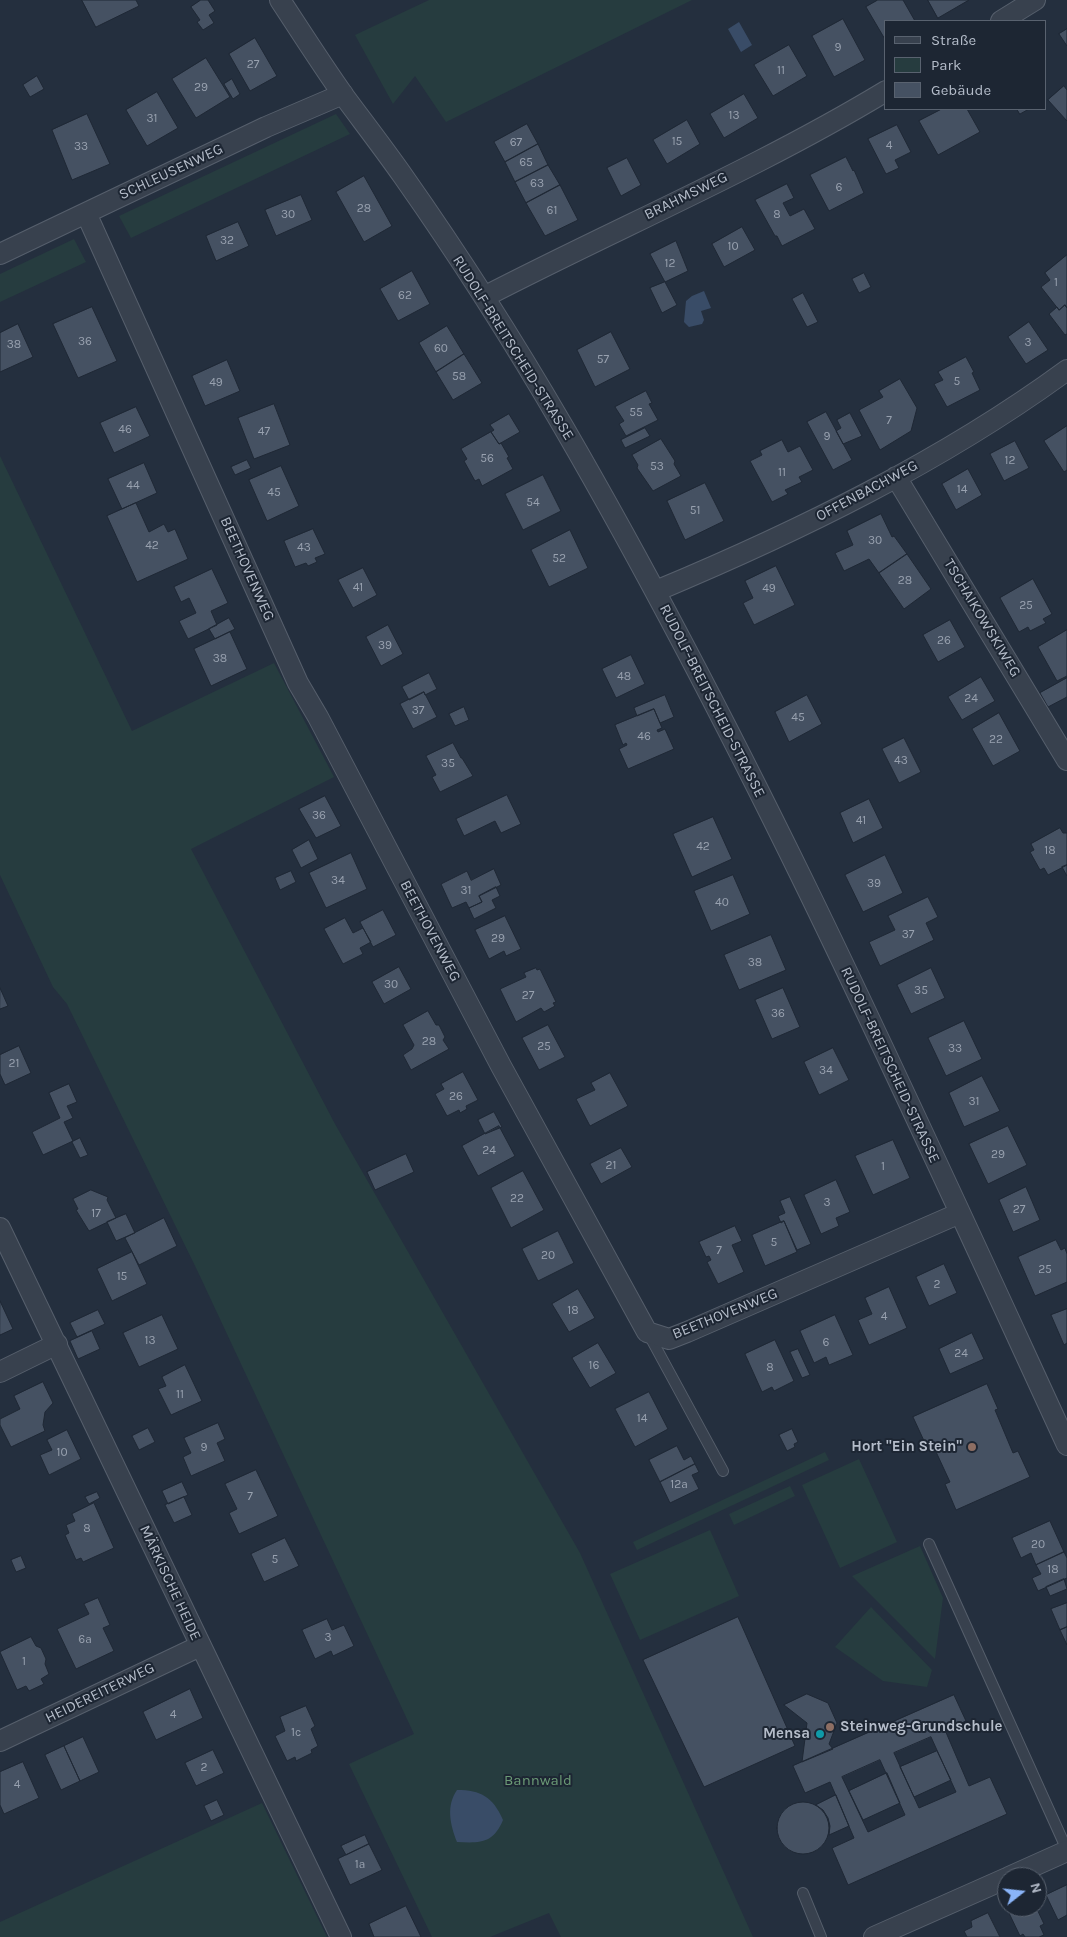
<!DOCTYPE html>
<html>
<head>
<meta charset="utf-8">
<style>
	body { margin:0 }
	#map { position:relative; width:1067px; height:1937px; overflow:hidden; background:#242f3e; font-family:Karla,sans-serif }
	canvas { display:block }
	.legend { position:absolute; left:884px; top:20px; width:162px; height:90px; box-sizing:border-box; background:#1d2633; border:1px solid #59626f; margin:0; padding:6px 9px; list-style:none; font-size:15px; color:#b4bcc9 }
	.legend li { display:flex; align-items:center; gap:10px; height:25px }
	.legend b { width:25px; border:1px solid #59626f }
	.north { position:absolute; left:997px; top:1867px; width:50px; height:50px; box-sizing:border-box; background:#1d2633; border:1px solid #59626f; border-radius:50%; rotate:74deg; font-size:14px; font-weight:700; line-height:20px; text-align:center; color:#b4bcc9 }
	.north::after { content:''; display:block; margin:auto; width:18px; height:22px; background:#8ab4f8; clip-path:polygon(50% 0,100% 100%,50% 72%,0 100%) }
</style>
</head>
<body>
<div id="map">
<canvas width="1067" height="1937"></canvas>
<ul class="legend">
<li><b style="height:6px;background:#38414e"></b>Straße</li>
<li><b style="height:14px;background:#263c3f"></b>Park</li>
<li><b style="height:14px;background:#455162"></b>Gebäude</li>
</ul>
<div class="north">N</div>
</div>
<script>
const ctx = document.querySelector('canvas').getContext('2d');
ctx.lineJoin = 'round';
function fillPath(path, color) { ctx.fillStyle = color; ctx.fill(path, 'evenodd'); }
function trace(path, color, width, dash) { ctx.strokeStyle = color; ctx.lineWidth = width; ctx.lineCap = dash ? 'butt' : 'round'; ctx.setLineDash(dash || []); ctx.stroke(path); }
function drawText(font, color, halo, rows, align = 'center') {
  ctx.font = font + ' Karla,sans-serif'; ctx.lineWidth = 4; ctx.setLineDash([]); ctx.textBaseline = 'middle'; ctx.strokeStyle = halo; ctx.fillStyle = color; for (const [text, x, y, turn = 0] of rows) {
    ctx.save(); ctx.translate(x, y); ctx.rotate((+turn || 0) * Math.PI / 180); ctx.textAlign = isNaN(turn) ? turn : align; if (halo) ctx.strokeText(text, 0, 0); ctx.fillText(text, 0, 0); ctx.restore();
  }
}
fillPath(new Path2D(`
	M429,0H692L446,122L415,76L393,104L355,35Z
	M336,114L350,134L131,238L119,216Z
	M74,239L86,262L0,302V274Z
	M0,456L132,731L274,663L334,777L191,849L335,1124L580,1553L753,1937H561L549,1913L490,1937H432L349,1764L414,1734L198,1272L67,1004L53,987L0,875Z
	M825,1452L829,1460L637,1550L633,1542Z
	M859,1459L897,1542L840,1568L802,1485Z
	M790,1486L795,1496L734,1525L729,1514Z
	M710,1530L739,1596L640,1640L610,1574Z
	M920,1546L943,1598L935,1659L852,1576Z
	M871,1607L932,1670L927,1687L883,1681L835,1647Z
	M262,1803L327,1937H0V1922Z`), '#263c3f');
fillPath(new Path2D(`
	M739,22L752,45L741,52L728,29Z
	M704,291L711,308L701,311L704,320L702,324L689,327L684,322L686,301L692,296Z
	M457,1790C481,1790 493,1797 503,1820C493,1844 480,1843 457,1842C450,1824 446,1806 457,1790Z`), '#394c67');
const building = new Path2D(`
	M82,0H136L139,6L96,27Z
	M201,0H208L215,11L209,15L214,23L203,30L197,22L200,20L191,7Z
	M878,0H903L915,21H886V41L866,7Z
	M928,0H969L938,18Z
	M843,19L865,60L834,77L812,36Z
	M1067,29V46L1059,34Z
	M255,38L277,76L250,91L229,54Z
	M789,45L807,76L773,96L754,65Z
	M206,58L230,97L196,118L172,79Z
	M37,76L44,89L30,97L23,85Z
	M232,79L240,94L233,99L224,84Z
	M1064,86L1067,90V121L1048,100Z
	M157,92L178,128L147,146L126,110Z
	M744,94L758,118L724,138L710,114Z
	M942,109H967L980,132L938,155L919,121Z
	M1017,109H1029L1020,114Z
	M87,114L110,164L72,180L52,130Z
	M687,120L700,144L667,164L653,140Z
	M527,124L538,144L505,162L494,142Z
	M897,125L911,152L895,160L899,168L886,174L868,139Z
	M538,144L548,165L515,182L505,162Z
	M846,157L853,171L854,170L864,193L829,211L810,175Z
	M627,158L641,185L621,196L607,168Z
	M548,165L560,185L526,203L515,182Z
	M364,176L392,226L364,242L336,192Z
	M787,184L794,198L783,203L790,216L804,209L815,229L782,246L777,236H775L755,200Z
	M560,185L578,220L545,236L526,203Z
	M301,195L312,220L276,236L265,210Z
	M238,222L249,246L216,261L206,236Z
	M742,227L755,250L724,267L712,244Z
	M676,241L688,271L665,282L650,254Z
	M1067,255V308L1065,305L1059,310L1041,287L1050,280L1045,273Z
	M412,271L430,304L398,321L380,289Z
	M864,273L871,287L859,293L852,279Z
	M665,282L677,305L662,313L650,288Z
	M803,293L818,322L807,327L792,299Z
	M1065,305L1067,308V334L1065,335L1049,314L1057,307L1059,310Z
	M92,307L117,361L78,378L53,324Z
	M1029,322L1048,350L1026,364L1008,337Z
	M18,324L33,357L0,372V333Z
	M447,326L464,354L436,372L419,343Z
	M611,332L630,369L595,387L577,350Z
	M464,354L482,383L453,400L436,372Z
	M966,357L974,372L972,373L980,390L947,407L934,384L943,380L938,372Z
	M227,360L240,391L205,406L192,376Z
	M900,379L917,408L911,431L880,450L859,410L883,397L879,391Z
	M646,391L652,403L649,404L658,420L626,436L619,424L624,421L615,407Z
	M274,404L290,445L254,459L238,418Z
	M136,407L150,436L114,453L100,423Z
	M826,412L852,460L833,470L807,422Z
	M850,413L862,436L843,444L836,431L841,428L837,420Z
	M509,414L520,432L499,444L491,432L494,430L490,425Z
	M1067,426V470L1064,472L1044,441Z
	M645,428L650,436L625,448L621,440Z
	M491,432L499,444L501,443L509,457L507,458L513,469L482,486L479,479L475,481L464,461L467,459L461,449Z
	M661,439L675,461L674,464L681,476L653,491L637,468L638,465L632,455Z
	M782,440L788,452L800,446L813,470L799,477L802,482L785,490L788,494L772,502L750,461L762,455L760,451Z
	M1015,441L1029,468L1004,481L990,454Z
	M247,460L251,468L235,475L231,467Z
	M144,463L157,493L122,509L108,479Z
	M281,466L299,506L267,521L249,480Z
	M968,469L982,495L956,510L942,484Z
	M543,475L561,511L523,530L505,494Z
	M705,483L724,521L685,540L667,501Z
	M136,503L149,532L164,524L168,532L175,529L188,559L137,582L107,516Z
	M881,514L892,537L894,536L907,554L879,573L869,559L844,571L835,553L853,545L847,531Z
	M313,529L325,554L315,558L317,562L308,566L306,563L295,567L284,541Z
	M570,530L588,568L549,587L531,550Z
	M907,554L931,589L904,609L879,573Z
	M776,566L795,605L754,625L743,603L753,598L745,581Z
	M363,568L377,595L353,608L338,580Z
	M212,569L228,603L211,611L217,625L188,639L179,621L196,613L189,598L181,602L174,587Z
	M1033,579L1052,614L1043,619L1046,623L1030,631L1028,627L1019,632L1000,598Z
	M229,618L235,629L215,639L209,629Z
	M950,620L965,647L938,662L923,635Z
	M388,625L403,654L381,666L366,637Z
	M1067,630V676L1057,681L1038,647Z
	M230,632L247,669L211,686L194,649Z
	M631,655L645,684L616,698L602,669Z
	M429,673L437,689L425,695L424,692L409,700L402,687Z
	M981,677L995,701L962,720L948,697Z
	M1067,678V697L1048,707L1040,693Z
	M424,692L437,717L413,729L400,704Z
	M665,695L674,717L660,723L654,709L637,716L634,708Z
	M807,695L822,724L789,742L775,712Z
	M464,707L469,720L455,726L449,714Z
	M654,709L662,728L657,730L658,732L665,729L674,749L628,769L619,749L627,745L626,743L623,745L615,725Z
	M999,713L1020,751L993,766L972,729Z
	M904,738L921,772L899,783L882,749Z
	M453,743L461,758H462L473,776L440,792L432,777L436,775L426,756Z
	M507,795L521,824L501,833L495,821L464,836L456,819Z
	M325,796L341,826L316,838L299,809Z
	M869,799L883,828L853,843L840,813Z
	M713,817L732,859L692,877L673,834Z
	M1060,828L1063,833H1067V865L1048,875L1044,868L1040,870L1030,852L1034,850L1031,844Z
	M309,840L318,859L301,868L292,850Z
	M351,853L367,889L326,908L309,873Z
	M885,855L903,893L863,912L845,875Z
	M1067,865V876L1062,867Z
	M494,869L501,885L479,896L482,902L469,908L466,902L452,908L441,884L467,871L471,880Z
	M291,871L296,882L280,890L275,878Z
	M733,875L750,914L711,931L694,891Z
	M496,887L500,896L492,900L496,908L474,919L469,908L482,902L479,896Z
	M928,897L938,917L926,923L934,940L880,966L869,942L895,930L888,916Z
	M383,910L396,935L373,947L360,922Z
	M505,916L521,949L506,956L504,951L489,959L475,930Z
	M345,918L353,933L363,928L371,942L360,948L363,954L343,964L324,929Z
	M771,935L786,970L739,990L724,955Z
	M399,967L411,989L384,1004L372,982Z
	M536,968L537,970L540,969L556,1002L553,1003L555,1006L544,1012L541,1008L516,1022L500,989L526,977L524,973Z
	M931,968L945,998L911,1014L897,985Z
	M0,988L8,1006L0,1009Z
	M783,988L800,1027L772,1039L755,1000Z
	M428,1011L436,1025H439L445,1037L443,1040L449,1049L411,1070L403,1055L412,1049L414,1045L403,1025Z
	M964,1021L982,1059L946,1076L928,1038Z
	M548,1025L565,1057L539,1070L522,1038Z
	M19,1046L31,1073L5,1085L0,1074V1055Z
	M833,1048L849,1080L819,1095L804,1062Z
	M463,1072L478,1100L466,1106L467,1109L460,1113L459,1110L447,1116L435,1094L444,1089L441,1084Z
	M610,1073L628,1106L590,1126L576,1099L595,1090L591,1083Z
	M982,1076L1000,1111L964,1127L949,1093Z
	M69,1084L77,1102L67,1106L73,1118L64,1122L73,1141L43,1155L32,1132L60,1118L49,1093Z
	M494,1112L502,1127L485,1134L478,1120Z
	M499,1126L515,1156L478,1176L462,1146Z
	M1008,1126L1027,1165L988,1184L969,1144Z
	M80,1138L88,1155L80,1158L72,1142Z
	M893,1140L910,1178L873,1195L855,1156Z
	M621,1148L632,1167L601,1184L590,1164Z
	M406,1154L414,1172L375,1190L367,1172Z
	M523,1171L544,1210L511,1228L491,1188Z
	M836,1180L850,1212L836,1218L839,1226L821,1234L804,1195Z
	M1026,1187L1040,1220L1013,1232L999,1200Z
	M91,1190L108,1197L107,1200L116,1218L89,1231L76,1210L78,1209L73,1199Z
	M790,1197L811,1244L797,1250L784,1221L781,1223L778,1216L785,1213L780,1201Z
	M126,1214L135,1233L116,1241L107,1222Z
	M164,1218L177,1246L139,1265L125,1238Z
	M784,1221L797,1252L765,1266L752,1235Z
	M735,1226L742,1241L732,1245L744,1272L718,1284L707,1262L711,1260L709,1256L706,1257L699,1242Z
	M558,1231L574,1263L538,1281L522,1249Z
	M1056,1240L1061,1250L1065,1248L1067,1254V1282L1035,1296L1018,1257Z
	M132,1252L147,1284L112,1301L97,1269Z
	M944,1264L957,1293L929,1306L916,1277Z
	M889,1287L907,1328L869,1345L858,1320L872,1314L865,1298Z
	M578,1289L595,1318L569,1332L552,1304Z
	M0,1301L13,1329L0,1335Z
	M1067,1309V1343L1064,1345L1051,1315Z
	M98,1310L105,1324L77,1337L70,1323Z
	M162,1315L178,1349L139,1367L123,1333Z
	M835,1315L853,1355L829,1365L826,1357L814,1363L800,1331Z
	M92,1331L100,1349L78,1359L70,1341Z
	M972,1333L984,1359L950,1374L939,1349Z
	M775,1340L794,1381L774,1391L772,1387L762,1392L745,1354Z
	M598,1343L616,1373L590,1388L572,1358Z
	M798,1349L810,1375L802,1378L790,1352Z
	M185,1365L202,1401L171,1415L158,1389L166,1386L162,1377Z
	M43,1382L53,1403L45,1412L43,1425L45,1431L11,1447L0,1425V1419L20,1409L14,1396Z
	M987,1384L998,1409L995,1410L1013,1453L1018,1451L1030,1477L956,1510L945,1484L950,1482L931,1441L925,1443L913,1417Z
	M649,1392L668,1429L635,1447L615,1409Z
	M218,1423L225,1439L217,1443L225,1461L191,1476L183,1457L191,1453L184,1438Z
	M148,1428L155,1442L139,1450L132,1436Z
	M792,1429L798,1442L794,1444L795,1447L787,1451L779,1435Z
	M67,1430L81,1459L49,1475L40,1455L52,1450L47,1440Z
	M677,1446L684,1460L691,1456L695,1464L660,1482L649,1460Z
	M695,1464L699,1472L692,1475L699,1489L670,1503L660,1482Z
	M256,1470L278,1516L239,1534L229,1513L237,1509L225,1484Z
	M182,1482L188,1495L168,1504L162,1491Z
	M97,1492L100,1498L89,1504L85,1497Z
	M184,1497L192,1515L174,1523L165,1505Z
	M94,1503L114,1548L83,1562L81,1558L76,1560L65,1535L69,1533L66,1525L75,1521L72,1514Z
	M1050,1521L1064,1552L1036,1565L1031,1553L1021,1558L1012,1538Z
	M285,1538L299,1566L264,1582L251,1554Z
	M1064,1552L1067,1558V1578L1038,1591L1032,1578L1041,1574L1036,1565Z
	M21,1556L26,1568L16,1572L11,1560Z
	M1064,1579L1067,1589L1050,1596L1046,1587Z
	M98,1598L110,1625L103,1628L114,1651L76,1669L57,1629L89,1614L84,1604Z
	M1067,1603V1627L1060,1630L1051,1609Z
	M738,1617L795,1746L704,1787L643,1660Z
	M327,1619L332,1630L344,1625L354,1646L333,1656L331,1651L315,1659L302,1630Z
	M1067,1627V1645L1060,1630Z
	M31,1637L36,1646L41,1648L46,1659L45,1664L49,1674L41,1679L44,1684L29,1691L26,1686L17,1690L0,1652Z
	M190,1689L203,1718L156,1740L143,1712Z
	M807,1694L828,1703L837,1723L829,1744L833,1749L802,1762L807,1723L784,1705Z
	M954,1695L966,1721L945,1730L969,1786L990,1777L1007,1814L848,1885L832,1848L854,1838L830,1782L805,1793L793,1766ZM931,1737L956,1792L919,1808L894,1753ZM880,1760L905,1815L868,1832L842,1777Z
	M306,1706L315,1726L311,1729L318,1746L311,1750L312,1753L296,1761L295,1757L287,1761L275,1736L285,1731L280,1717Z
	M83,1737L99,1772L80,1781L64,1746Z
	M64,1746L80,1781L61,1790L45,1755Z
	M213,1750L224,1773L196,1786L185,1763Z
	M937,1751L951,1780L914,1797L900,1767Z
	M23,1762L39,1798L4,1814L0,1805V1772Z
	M887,1773L900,1803L863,1820L849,1791Z
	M836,1795L849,1826L829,1835L830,1826L828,1818L823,1810L816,1805Z
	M217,1800L224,1815L211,1821L204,1806Z
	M777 1828a26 26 0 1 1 52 0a26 26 0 1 1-52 0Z
	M365,1835L369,1844L346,1855L341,1846Z
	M369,1844L382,1870L350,1885L338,1859Z
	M1067,1885V1915L1058,1920L1046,1895Z
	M406,1906L421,1937H374L369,1924Z
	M1016,1907H1036L1044,1924L1040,1926L1044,1935L1039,1937H1025L1023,1934L1020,1936L1008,1911Z
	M988,1913L1000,1937H967L964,1931L972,1927L971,1921Z`);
fillPath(building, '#455162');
trace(building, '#1f2835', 1);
const lane = new Path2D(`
	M648,1333L723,1471
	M929,1544L1067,1850
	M803,1893L821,1937`);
const street = new Path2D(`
	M280,0C301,32 322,65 344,96C364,123 384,149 403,176C460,257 514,342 564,428C754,756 909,1102 1067,1445
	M1001,21L1035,0
	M86,213L298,683L318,717L501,1066L647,1332L669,1339L687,1332L960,1213
	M0,254L266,127L343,94
	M484,297C617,228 757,169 886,91
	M896,477L1067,760
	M656,591C797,532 943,461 1067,370
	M0,1228L341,1937
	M0,1372L57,1344
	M0,1741L200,1646
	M1009,1877L1067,1851
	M874,1937L1007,1878`);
trace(lane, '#565f6c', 12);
trace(street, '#565f6c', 22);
trace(lane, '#38414e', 10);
trace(street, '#38414e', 20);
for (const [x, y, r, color] of [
	[972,1447,5,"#8d6e63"],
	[830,1727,5,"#8d6e63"],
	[820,1734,5,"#0f9aa8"]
]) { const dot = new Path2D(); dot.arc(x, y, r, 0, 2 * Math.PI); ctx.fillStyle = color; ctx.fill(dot); trace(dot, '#1d2633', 2); }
drawText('12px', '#98a1af', null, [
	["9",838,48],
	["27",253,65],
	["11",781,71],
	["29",201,88],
	["13",734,116],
	["31",152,119],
	["15",677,142],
	["67",516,143],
	["4",889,146],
	["33",81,147],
	["65",526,163],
	["63",537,184],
	["6",839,188],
	["28",364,209],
	["61",552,211],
	["30",288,215],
	["8",777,215],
	["32",227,241],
	["10",733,247],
	["12",670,264],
	["1",1056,283],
	["62",405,296],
	["36",85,342],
	["3",1028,343],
	["38",14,345],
	["60",441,349],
	["57",603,360],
	["58",459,377],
	["5",957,382],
	["49",216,383],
	["55",636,413],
	["7",889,421],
	["46",125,430],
	["47",264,432],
	["9",827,437],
	["56",487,459],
	["12",1010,461],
	["53",657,467],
	["11",782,473],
	["44",133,486],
	["14",962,490],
	["45",274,493],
	["54",533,503],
	["51",695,511],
	["30",875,541],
	["42",152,546],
	["43",304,548],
	["52",559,559],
	["28",905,581],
	["41",358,588],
	["49",769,589],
	["25",1026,606],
	["26",944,641],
	["39",385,646],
	["38",220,659],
	["48",624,677],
	["24",971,699],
	["37",418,711],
	["45",798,718],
	["46",644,737],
	["22",996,740],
	["43",901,761],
	["35",448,764],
	["36",319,816],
	["41",861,821],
	["42",703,847],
	["18",1050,851],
	["34",338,881],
	["39",874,884],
	["31",466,891],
	["40",722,903],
	["37",908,935],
	["29",498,939],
	["38",755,963],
	["30",391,985],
	["35",921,991],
	["27",528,996],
	["36",778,1014],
	["28",429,1042],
	["25",544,1047],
	["33",955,1049],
	["21",14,1064],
	["34",826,1071],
	["26",456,1097],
	["31",974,1102],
	["24",489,1151],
	["29",998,1155],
	["21",611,1166],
	["1",883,1167],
	["22",517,1199],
	["3",827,1203],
	["27",1019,1210],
	["17",96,1214],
	["5",774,1243],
	["7",719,1251],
	["20",548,1256],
	["25",1045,1270],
	["15",122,1277],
	["2",937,1285],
	["18",573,1311],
	["4",884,1317],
	["13",150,1341],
	["6",826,1343],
	["24",961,1354],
	["16",594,1366],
	["8",770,1368],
	["11",180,1395],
	["14",642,1419],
	["9",204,1448],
	["10",62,1453],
	["12a",679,1485],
	["7",250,1497],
	["8",87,1529],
	["20",1038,1545],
	["5",275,1560],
	["18",1053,1570],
	["3",328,1638],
	["6a",85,1640],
	["1",24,1662],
	["4",173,1715],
	["1c",296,1733],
	["2",204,1768],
	["4",17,1785],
	["1a",360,1865]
]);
drawText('15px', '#b4bcc9', '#1d2633', [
	["SCHLEUSENWEG",171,172,-25],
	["BRAHMSWEG",686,196,-26],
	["RUDOLF-BREITSCHEID-STRASSE",513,348,58],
	["OFFENBACHWEG",867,491,-28],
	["BEETHOVENWEG",247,569,66],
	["TSCHAIKOWSKIWEG",982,618,59],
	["RUDOLF-BREITSCHEID-STRASSE",712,701,63],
	["BEETHOVENWEG",430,931,62],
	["RUDOLF-BREITSCHEID-STRASSE",890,1065,65],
	["BEETHOVENWEG",725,1314,-22],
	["MÄRKISCHE HEIDE",170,1583,65],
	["HEIDEREITERWEG",100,1693,-26]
]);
drawText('bold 15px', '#b4bcc9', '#1d2633', [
	["Hort \"Ein Stein\"",962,1447],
	["Steinweg-Grundschule",840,1727,"left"],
	["Mensa",810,1734]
], 'right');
drawText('15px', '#6b9a76', '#1d2633', [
	["Bannwald",538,1781]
]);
</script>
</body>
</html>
